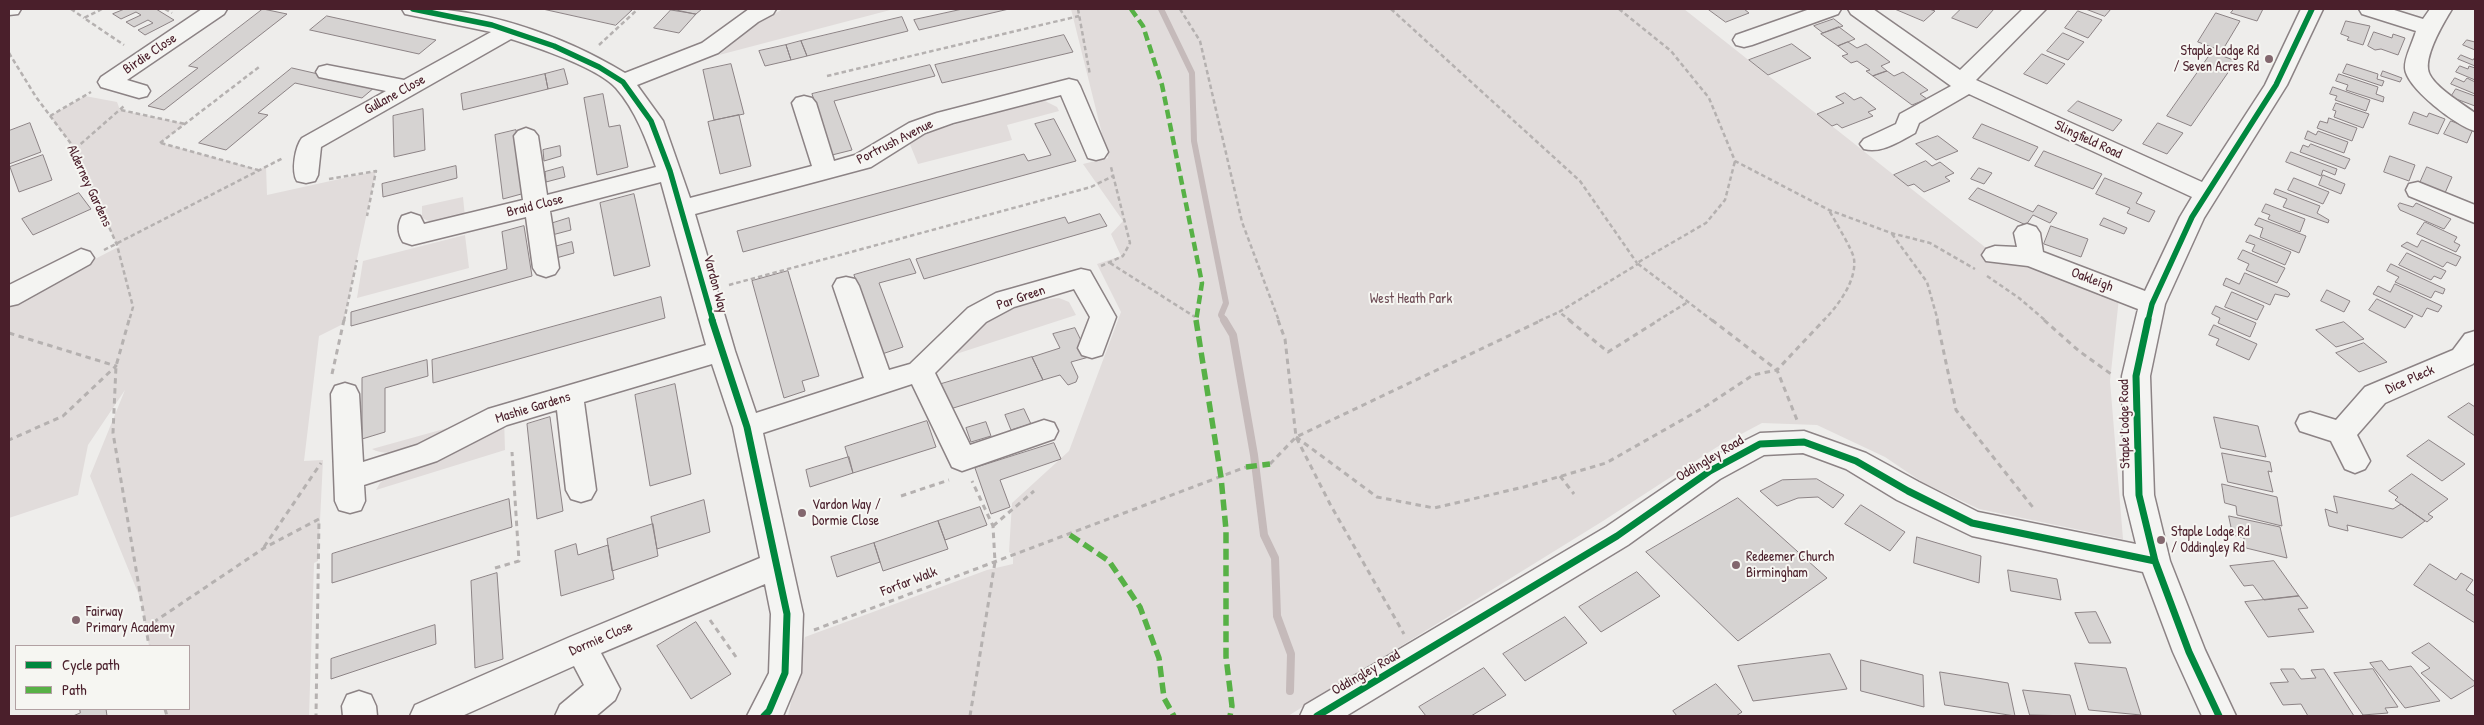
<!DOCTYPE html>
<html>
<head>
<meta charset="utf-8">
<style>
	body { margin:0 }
	#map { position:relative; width:2484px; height:725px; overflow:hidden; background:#eeedeb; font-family:"Patrick Hand",sans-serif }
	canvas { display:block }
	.frame { position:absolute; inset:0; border:10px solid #4a1f2b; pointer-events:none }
	.legend { position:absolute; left:15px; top:645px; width:175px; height:65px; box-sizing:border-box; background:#f6f6f2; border:1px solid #b1a0a2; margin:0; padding:6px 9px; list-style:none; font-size:15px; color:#4a1f2b }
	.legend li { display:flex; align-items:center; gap:10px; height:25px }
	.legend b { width:25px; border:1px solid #b1a0a2 }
</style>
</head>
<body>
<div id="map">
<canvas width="2484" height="725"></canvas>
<div class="frame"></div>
<ul class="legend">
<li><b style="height:6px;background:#00873e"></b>Cycle path</li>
<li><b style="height:6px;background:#57b146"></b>Path</li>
</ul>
</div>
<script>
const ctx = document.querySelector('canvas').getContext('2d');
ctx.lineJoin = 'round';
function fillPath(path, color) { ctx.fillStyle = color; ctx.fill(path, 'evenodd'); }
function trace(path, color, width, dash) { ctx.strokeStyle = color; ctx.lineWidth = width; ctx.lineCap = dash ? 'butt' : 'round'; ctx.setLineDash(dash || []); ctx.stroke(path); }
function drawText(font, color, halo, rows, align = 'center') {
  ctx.font = font + ' "Patrick Hand",sans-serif'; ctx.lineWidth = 4; ctx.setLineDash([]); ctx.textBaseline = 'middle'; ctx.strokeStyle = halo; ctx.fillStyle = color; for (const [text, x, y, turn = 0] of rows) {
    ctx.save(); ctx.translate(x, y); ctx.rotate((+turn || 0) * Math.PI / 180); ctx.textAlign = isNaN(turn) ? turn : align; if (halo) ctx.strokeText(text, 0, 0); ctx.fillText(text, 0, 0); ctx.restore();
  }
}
fillPath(new Path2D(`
	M783,9H894L719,55L756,24Z
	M1071,9H1684L1995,255L1999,264L2030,262L2119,298L2110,381L2123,539L1979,509L1922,482L1885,457L1817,425L1762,423L1717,447L1603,521L1288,716H788L805,637L987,570L1013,564V555L1009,552L1012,503L1069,451L1121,312L1097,264L1121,256L1111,234L1123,221L1083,164L1108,158Z
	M85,96L117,102L120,110L185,124L161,143L259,170L266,166L267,195L376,171L343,324L319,336L304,461L323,460L318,561L314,563L309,716H167L165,709H189V646H149L141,600L90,476L125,390L88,445L78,495L9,518V304L120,246L117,245L75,149L50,116Z
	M1045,101L1057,107L1059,111L1007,125L1012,140L918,164L909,142C936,127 964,123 993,114C1015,107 1020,102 1045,101Z
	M463,197L465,217C451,220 435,226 422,218V206Z
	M465,235L469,268L357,298L363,261Z
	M1059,298L1069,302L1076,315L953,355C962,345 971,332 982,324C1000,312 1038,299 1059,298Z
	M504,418L505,450L376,490L380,483L392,472Z
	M462,424C440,437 396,462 372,449Z`), '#e1dcdb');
trace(new Path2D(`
	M1161,9L1192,73L1194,141L1226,303L1221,315L1225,321`), '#c5baba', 6);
trace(new Path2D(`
	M1224,320L1233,335L1254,455L1264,535L1275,558L1277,616L1291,654L1290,691`), '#c5baba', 8);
const building = new Path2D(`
	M125,9H156L174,20L145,35L138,30L153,23L148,20L134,27L126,22L141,15L136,12L121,19L113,14Z
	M263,9L287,14L164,110L148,106L198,68L189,66Z
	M543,9H626L632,10L616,25Z
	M672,9H702L696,14Z
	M963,9H1009L919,30L914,20Z
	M1708,9H1744L1749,13L1726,22Z
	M1895,9H1929L1935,11L1924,21Z
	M1961,9H1994L1977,28L1952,18Z
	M2086,9H2111L2105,16Z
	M2234,9H2263L2257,21L2231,13Z
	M671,10L696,14L679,33L654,28Z
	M2078,11L2102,20L2088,38L2065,28Z
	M2216,13L2240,21L2222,51L2198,42Z
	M327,16L436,40L419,54L310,30Z
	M902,17L908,31L807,56L801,41Z
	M1834,19L1843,26L1823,33L1814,26Z
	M2346,21L2370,26L2363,45L2347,40L2349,37L2341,34Z
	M1839,27L1855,39L1838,46L1821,34Z
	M2374,32L2392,38L2393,34L2405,38L2398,55L2381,49L2375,50L2368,46Z
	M2063,33L2084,42L2068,60L2047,51Z
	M1064,35L1073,52L942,83L935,65Z
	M2467,40L2475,42V50L2463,45Z
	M801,41L807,56L791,60L786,45Z
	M1848,42L1857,48L1866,44L1890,62L1881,66L1887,71L1873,76L1866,71L1870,70L1857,61L1851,63L1842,56L1848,54L1838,46Z
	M1792,44L1811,58L1768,75L1749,60Z
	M786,45L791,60L765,66L759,51Z
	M2212,52L2236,61L2191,126L2167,116Z
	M2042,54L2065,64L2047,84L2024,74Z
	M2461,55L2473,60L2475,57V66L2458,59Z
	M731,64L744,114L714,120L703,70Z
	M2347,64L2378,74L2377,79L2384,81L2382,86L2343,73Z
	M930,65L935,76L834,101L852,150L832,155L812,94Z
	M2460,66L2468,69L2469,66L2475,68V80L2456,72Z
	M292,68L375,87L362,98L295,83L258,113L268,115L226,150L199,143Z
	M564,69L568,84L548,89L545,74Z
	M1887,71L1894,76L1903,72L1928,90L1920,94L1927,99L1912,105L1873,76Z
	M2383,71L2402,78L2400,82L2381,76Z
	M545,74L548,89L463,110L461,94Z
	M2339,74L2378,87L2376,94L2384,97L2383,102L2346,90L2348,85L2336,81Z
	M2455,78L2464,82L2467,78L2475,82V94L2451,84Z
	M2333,87L2370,100L2366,111L2335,100L2337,96L2330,94Z
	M2456,89L2475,96V106L2451,97Z
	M1845,93L1854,100L1861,97L1876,109L1868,112L1873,116L1842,128L1837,124L1832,126L1817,114L1844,103L1836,97Z
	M603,94L609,127L620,125L628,167L597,175L584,98Z
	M2078,101L2122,120L2113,131L2068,111Z
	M2336,103L2369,114L2363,128L2334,117L2336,111L2333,110Z
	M423,109L425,150L394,157L393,116Z
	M2414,112L2427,117L2429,113L2445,119L2438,134L2409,124Z
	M739,115L751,166L720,174L708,122Z
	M2329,118L2357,128L2352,141L2317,128L2320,121L2327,123Z
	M1054,119L1076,161L743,252L737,231L1024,154L1028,161L1051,155L1035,124Z
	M2451,121L2473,129L2467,143L2444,134Z
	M30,123L41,152L9,164V131Z
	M2158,123L2183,133L2167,154L2143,144Z
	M1982,124L2038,147L2029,161L1973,138Z
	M516,130L525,193L503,199L495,135Z
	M2308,131L2316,135L2318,131L2348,142L2344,153L2305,139Z
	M1938,136L1958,151L1936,160L1916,144Z
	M2311,144L2350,159L2345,169L2300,152L2303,145L2308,147Z
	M560,146L561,156L544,161L543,150Z
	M2044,151L2102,174L2093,189L2035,166Z
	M2291,152L2337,169L2335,175L2323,170L2321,176L2286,162Z
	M43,155L52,180L19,192L10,167Z
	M2390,156L2415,165L2409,181L2384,172Z
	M1926,161L1932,166L1940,162L1954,173L1945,177L1950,181L1924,192L1914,184L1908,186L1894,175Z
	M456,166L457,178L383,197L382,184Z
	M563,167L565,177L546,182L545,172Z
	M2427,167L2452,177L2445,193L2420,183Z
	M1979,168L1992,173L1984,184L1971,179Z
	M2323,175L2345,184L2341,194L2319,185Z
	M2105,178L2142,193L2136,203L2155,211L2149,222L2127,213L2130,208L2096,194Z
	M2294,178L2329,192L2323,204L2288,190Z
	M1978,188L2033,212L2038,205L2057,213L2050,223L2033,215L2026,225L1969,199Z
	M2276,189L2320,206L2317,213L2329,220L2328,223L2283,207L2287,199L2274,194Z
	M79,193L91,209L33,235L22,219Z
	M634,194L650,266L614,276L600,203Z
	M2400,203L2413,207L2416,203L2451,219L2444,229L2400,210L2398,206Z
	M2266,204L2305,219L2300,232L2268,219L2270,215L2262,212Z
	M1100,214L1107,226L924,279L916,259L1065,217L1068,223Z
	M569,218L571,230L552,235L550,224Z
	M2104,218L2127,228L2124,234L2100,225Z
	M2259,218L2306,236L2299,253L2260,237L2263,228L2255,225Z
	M2425,222L2457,237L2454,242L2460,245L2456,252L2417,234Z
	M524,226L532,276L351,326V312L507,269L502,232Z
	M2051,226L2088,239L2081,257L2044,244Z
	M2250,235L2291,252L2285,265L2252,251L2255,245L2246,242Z
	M2422,240L2461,257L2456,266L2447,262L2443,267L2401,246L2407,242L2417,247Z
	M572,242L574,253L556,258L554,247Z
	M2243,250L2285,268L2277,283L2246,270L2249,264L2238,259Z
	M2407,253L2446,271L2441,279L2434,276L2431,280L2399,265Z
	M910,259L916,273L879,283L903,347L882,354L854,275Z
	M2391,264L2445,289L2443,294L2435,291L2431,298L2395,282L2399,277L2387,271Z
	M788,271L819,376L802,381L805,391L784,398L752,281Z
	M2245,273L2287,291L2290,294L2288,297L2275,294L2270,305L2223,285L2226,278L2239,284Z
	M2395,284L2442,306L2438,312L2427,308L2422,317L2373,294L2378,286L2390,292Z
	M2327,290L2350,301L2344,312L2321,301Z
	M2232,292L2264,306L2257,320L2225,307Z
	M661,297L665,318L433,383L432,360Z
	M2377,299L2413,316L2405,328L2369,310Z
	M2216,306L2256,323L2250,337L2218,323L2220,318L2212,314Z
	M2344,322L2364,339L2336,347L2316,330Z
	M2214,325L2257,344L2249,360L2216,345L2219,339L2209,335Z
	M1075,328L1089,357L1071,362L1078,377L1076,382L1068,385L1060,375L1043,380L1032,357L1060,348L1053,334Z
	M2364,343L2387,362L2359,372L2336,353Z
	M1032,357L1043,380L947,410L938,385Z
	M427,360L428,376L385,388V432L362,439V378Z
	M675,384L691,474L650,486L635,395Z
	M2469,403L2475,407V436L2448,417Z
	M1024,409L1031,424L1011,430L1005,415Z
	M550,417L563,511L537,519L527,424Z
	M2214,417L2258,426L2266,457L2221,448Z
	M927,421L936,447L853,473L845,447Z
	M986,422L991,436L971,442L966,428Z
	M2429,440L2465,464L2442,481L2407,456Z
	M1054,443L1061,459L1000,480L1010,507L991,514L975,468Z
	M2222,453L2270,462L2272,472L2268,471L2273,492L2228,482Z
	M849,457L853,473L810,487L806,470Z
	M2412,474L2448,499L2428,514L2433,517L2427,522L2395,500L2398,497L2389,491Z
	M1817,479L1844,495L1833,508L1818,497L1798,498L1777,506L1760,491L1782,480Z
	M2222,484L2277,497L2282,526L2237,515L2236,506L2225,503Z
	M2334,496L2393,509L2401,504L2425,521L2402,538L2347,525L2348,531L2329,526L2325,509L2337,513Z
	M1738,498L1827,578L1738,641L1646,552Z
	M509,499L512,527L332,583V554Z
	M704,500L710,532L657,549L651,517Z
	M1861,505L1905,532L1890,551L1845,524Z
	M980,507L987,525L945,540L938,521Z
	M2229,516L2280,527L2287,558L2246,548L2244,538L2233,535Z
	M938,521L948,549L883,571L874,543Z
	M653,524L658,556L612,571L607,539Z
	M1917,537L1981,556L1979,583L1914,563Z
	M874,543L880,562L837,577L831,557Z
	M576,544L578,555L608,545L614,579L561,596L555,551Z
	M2274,561L2299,596L2264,600L2253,585L2244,586L2230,566Z
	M2430,564L2456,580L2461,573L2473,580L2466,590L2475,596V623L2414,585Z
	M2008,570L2057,579L2061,600L2011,591Z
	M1637,572L1660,596L1601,632L1579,607Z
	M497,573L503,659L475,668L471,581Z
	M2299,596L2308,608L2298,609L2314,632L2268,637L2245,602Z
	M2096,612L2111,643H2089L2075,613Z
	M1565,617L1587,643L1525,681L1503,654Z
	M696,622L731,674L691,699L657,646Z
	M435,625L436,644L331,679V659Z
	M2429,643L2475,682V685L2451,699L2421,673L2430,668L2412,653Z
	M1830,654L1847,689L1753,701L1738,666Z
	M1861,660L1923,675L1924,707L1861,691Z
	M2382,661L2389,670L2411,666L2440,701L2405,708L2370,663Z
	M2075,663L2126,668L2141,715L2089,710Z
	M1484,668L1506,695L1471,716H1426L1419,707Z
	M2281,669H2294L2301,679L2316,678L2311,670L2324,669L2354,716H2308L2301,704L2283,705L2270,683L2288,682Z
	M2373,669L2398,707L2385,708L2388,713L2363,715L2334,673Z
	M1940,672L2008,683L2015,716L1945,705Z
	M1716,684L1742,712L1736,716H1677L1673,711Z
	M2023,690L2070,695L2076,716L2030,715Z
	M80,709H106L107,716H73L80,713Z`);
fillPath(building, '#d6d3d2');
trace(building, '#8c8385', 1);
const minor = new Path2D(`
	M9,9H21L18,14L9,15Z
	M202,9H227L224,14L127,80L147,86L150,91L147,96L139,98L101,87L98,82L101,77Z
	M402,9C475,4 563,35 625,73L702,43L749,9H776L773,14L758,22L718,53L637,85L663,121L690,198L812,166L792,103L796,98L804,96L812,98L816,103L834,161L855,155L909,123L937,113L1069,79L1077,81L1080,86L1108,152L1104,158L1096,160L1088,158L1061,95L953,123L925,133L871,167L695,214L735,351L756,413L864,378L833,286L837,279L846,277L855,279L859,286L889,370L910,364L968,308L996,293L1081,269L1090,271L1116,317L1102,355L1092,358L1082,355L1078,348L1090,317L1074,289L1014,307L986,322L935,373L970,445L1044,420L1054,423L1058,431L1054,439L962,471L952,467L912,384L763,433L803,614L801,673L783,716H747L769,673L771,614L765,584L601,653L620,689L615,700L596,716H555L560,705L584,685L574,666L462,716H410L415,705L570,637L760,558L733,427L712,364L584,402L596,490L591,499L581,502L571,499L566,490L557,410L507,425L437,461L364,485L365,501L361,510L350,513L339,510L335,501L331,394L335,386L345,383L355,386L359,394L363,462L417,445L488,409L706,345L661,182L550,211L559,268L555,274L546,277L537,274L533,268L526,217L412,245L403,242C398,234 397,225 402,216L411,213L420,216L424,224L523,200L514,136L518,131L526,128L534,131L538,136L547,195L656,167C646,139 636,111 616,88C597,67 538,48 511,39L321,147L318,175L315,181L306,183L297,181C291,171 295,147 302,138L386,91L319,77L316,72L319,67L327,65L404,80L491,32L405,14Z
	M1810,9H1841L1838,14L1752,45L1744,47L1736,45L1733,40L1736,35Z
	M1848,9H1873L1960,70L2023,9H2046L1976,80L2202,182L2265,85L2301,9H2323L2287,85L2204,218L2165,304L2150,376L2154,495L2170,561L2205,650L2236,716H2202L2173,652L2143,572L1972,536L1897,500L1846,469L1803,453L1764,455L1720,479L1628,545L1346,716H1300L1305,705L1606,527L1700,463L1760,433L1804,431L1866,453L1919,482L1978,512L2136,544L2124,495L2122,376L2138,309L2028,266L1986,261L1982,255L1986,249L1995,246L2017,247L2014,233L2018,227L2027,224L2036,227L2040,233L2043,252L2145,291L2180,217L2192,197L1969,94L1919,123L1915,133C1900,141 1881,154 1864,149L1860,144L1864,139L1896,124L1900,114L1951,86L1851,14Z
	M2359,9H2391L2423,19L2430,9H2452C2444,22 2426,52 2428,69C2429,84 2463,104 2475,113V131C2458,127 2406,88 2405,68C2404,58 2413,42 2416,31L2362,14Z
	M2418,182L2475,205V223L2409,196L2406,190L2409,184Z
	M81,249L90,252L94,258L90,264L18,304L9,306V285Z
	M2475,331V361L2473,364L2385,403L2357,435L2370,461L2365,469L2355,473L2345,469L2331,441L2300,431L2296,423L2300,415L2310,412L2336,420L2365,387L2453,350L2465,334Z
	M359,691L371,695L376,706L377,716H343L342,706L347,695Z`);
trace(minor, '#8c8385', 3);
trace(new Path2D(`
	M71,9L84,18
	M102,9L84,18L124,45
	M165,9L172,13
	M1078,9L1090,75
	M1180,9L1200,41L1242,222L1279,321
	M1391,9L1580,181L1637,263
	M1619,9L1671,51L1709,98L1735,161L1829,210L1891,233L1930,243L1975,269
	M599,45L638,9
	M9,53L36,97L75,149L117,245L133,307L129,321
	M827,76L1079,16
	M121,110L185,124
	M50,116L91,92
	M160,143L259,67
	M161,143L258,170
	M75,149L124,106
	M329,179L376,171L367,216
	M1892,234L1927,282L1938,321
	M104,250L283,158
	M1110,263L1195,317
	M1101,266L1123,256L1130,243L1111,167
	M1987,276L2019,298L2046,321
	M729,285L1091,187L1113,176
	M344,321L357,260
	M1539,321L1559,312
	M1571,321L1559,312L1638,264
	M1657,321L1688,302
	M1713,321L1637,263L1706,223L1725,200L1735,161
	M1823,321C1837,307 1857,281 1854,259C1853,250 1834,220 1829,210`), '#b5b1b0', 2.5, [4.5, 3]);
trace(new Path2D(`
	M129,320L116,366L113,433L149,646
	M1278,320L1285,339L1296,437L1330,504L1404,634
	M1569,320L1608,352L1659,320
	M1712,320L1777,370L1797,420
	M1937,320L1956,410L2035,510
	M2044,320L2079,351L2111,374
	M9,333L116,366L63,416L9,440
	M332,374L344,320
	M1296,437L1377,497L1434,508L1524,487L1606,463L1703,408L1753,375L1777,370L1824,320
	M1270,464L1296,437L1542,320
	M1560,476L1574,494
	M901,496L949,480
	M993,526L1034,491
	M264,547L321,463
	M495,568L519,561L512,452
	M710,620L736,657
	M145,628L264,548L319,519L316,716
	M814,630L1246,467
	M165,709L167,716
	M970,716L995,562L993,526L972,481`), '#b5b1b0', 3, [5.5, 4.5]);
fillPath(minor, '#f4f4f2');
trace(new Path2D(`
	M1131,9L1143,26L1162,85L1202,283L1196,321`), '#57b146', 4.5, [9, 4.5]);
trace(new Path2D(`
	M1196,320L1221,477L1226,530V657L1232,706L1230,716
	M1246,467L1270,464
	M1070,535L1109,561L1140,607L1159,658L1164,698L1174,716`), '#57b146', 5.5, [11, 5.5]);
trace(new Path2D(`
	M413,9L492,25L554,46L599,67L623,82L651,121L670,171L713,321
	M2148,321L2152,304L2192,217L2276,85L2312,9`), '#00873e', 5.5);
trace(new Path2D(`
	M712,320L747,427L787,614L785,673L769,711L764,716
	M2148,320L2136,376L2139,495L2155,561L2189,652L2219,716
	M1317,716L1617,536L1710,471L1760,444L1804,442L1856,461L1908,491L1972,523L2155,561`), '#00873e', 7);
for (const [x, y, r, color] of [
	[2269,59,5,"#83676e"],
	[802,513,5,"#83676e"],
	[2161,540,5,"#83676e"],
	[1736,565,5,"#83676e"],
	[76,620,5,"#83676e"]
]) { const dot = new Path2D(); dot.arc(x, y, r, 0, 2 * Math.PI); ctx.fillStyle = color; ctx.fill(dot); trace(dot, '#f6f6f2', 2); }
drawText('14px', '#4a1f2b', '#f6f6f2', [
	["Staple Lodge Rd",2259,51,"right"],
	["/ Seven Acres Rd",2259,67,"right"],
	["Vardon Way /",812,505],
	["Dormie Close",812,521],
	["Staple Lodge Rd",2171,532],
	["/ Oddingley Rd",2171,548],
	["Redeemer Church",1746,557],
	["Birmingham",1746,573],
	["Fairway",86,612],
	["Primary Academy",86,628]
], 'left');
drawText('14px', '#4a1f2b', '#f6f6f2', [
	["Birdie Close",150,54,-34],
	["Gullane Close",395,95,-29],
	["Slingfield Road",2088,140,25],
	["Portrush Avenue",895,142,-27],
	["Alderney Gardens",89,186,65],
	["Braid Close",535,206,-14],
	["Oakleigh",2092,280,21],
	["Vardon Way",715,284,75],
	["Par Green",1021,298,-19],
	["Dice Pleck",2410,380,-24],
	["Mashie Gardens",533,408,-17],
	["Staple Lodge Road",2125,424,-91],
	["Oddingley Road",1710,459,-31],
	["Forfar Walk",909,582,-21],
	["Dormie Close",601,639,-23],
	["Oddingley Road",1366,673,-30]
]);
drawText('14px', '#6d4b54', '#f6f6f2', [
	["West Heath Park",1411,299]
]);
</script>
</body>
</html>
